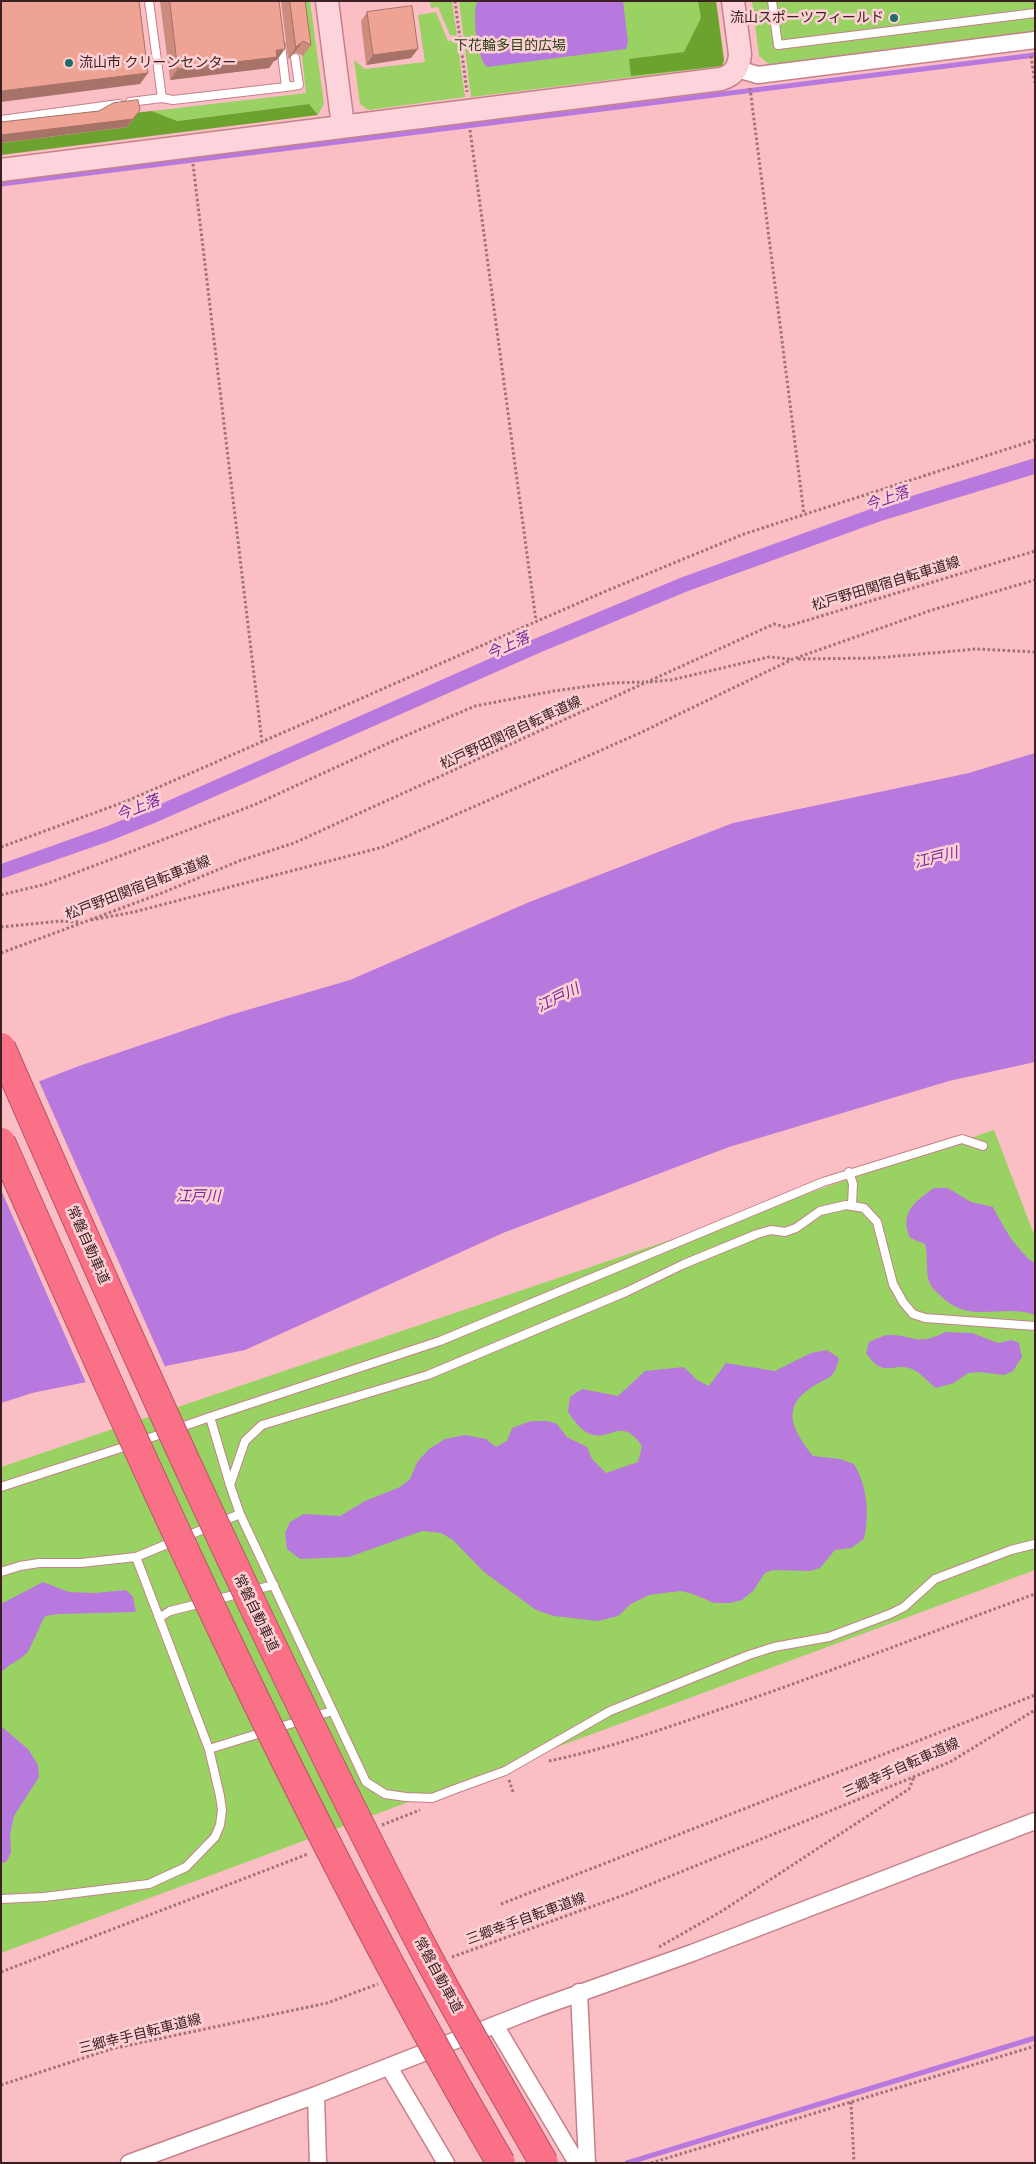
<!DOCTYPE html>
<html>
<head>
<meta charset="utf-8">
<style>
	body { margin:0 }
	#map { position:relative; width:1036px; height:2164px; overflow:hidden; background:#fabec4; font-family:Raleway,sans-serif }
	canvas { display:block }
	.frame { position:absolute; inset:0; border:2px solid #3b2023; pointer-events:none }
</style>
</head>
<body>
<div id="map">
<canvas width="1036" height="2164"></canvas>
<div class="frame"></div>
</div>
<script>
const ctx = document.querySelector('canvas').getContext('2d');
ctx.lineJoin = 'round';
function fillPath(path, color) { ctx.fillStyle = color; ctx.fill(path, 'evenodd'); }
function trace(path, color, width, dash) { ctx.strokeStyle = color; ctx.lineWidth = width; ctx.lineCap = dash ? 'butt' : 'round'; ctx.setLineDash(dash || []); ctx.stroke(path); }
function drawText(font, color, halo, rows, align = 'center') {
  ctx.font = font + ' Raleway,"Noto Sans JP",sans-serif'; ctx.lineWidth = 5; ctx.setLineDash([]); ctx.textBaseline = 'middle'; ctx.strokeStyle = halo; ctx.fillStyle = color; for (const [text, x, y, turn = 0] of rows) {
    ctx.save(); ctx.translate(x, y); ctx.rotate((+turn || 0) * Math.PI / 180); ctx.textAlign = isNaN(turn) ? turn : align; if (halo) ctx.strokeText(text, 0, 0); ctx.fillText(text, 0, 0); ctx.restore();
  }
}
fillPath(new Path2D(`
	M296,1H310L324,104L318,115L309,104L176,121L152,111L306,93Z
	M430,1H452L457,36L450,35L438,7L431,8Z
	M459,1H716L724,60L722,66L471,97Z
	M752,1H1035V34L772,67L759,56Z
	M436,12L448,41L457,40L465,97L368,110L360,104L354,60L365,69L425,62L418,15Z
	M994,1130L1035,1237V1570L1,1953V1467Z`), '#99d263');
fillPath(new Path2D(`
	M698,1H716L724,60L722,66L631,76L629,59L684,52L701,18Z
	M309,104L318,115L1,155V143L127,127L134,118L133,113L152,111L177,121Z`), '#6ca32f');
fillPath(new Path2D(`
	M480,1H623L628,42L626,49L487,67C477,59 472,14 477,2Z
	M1035,458V474L881,521L688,591L539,653L157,822L110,841L1,879V864L105,827L154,807L534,639L680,578L876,507Z
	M1035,753V1062L949,1081L729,1147L503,1233L245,1350L32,1393L1,1403V1096L79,1066L230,1015L350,980L527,903L733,823L969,773Z
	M934,1188H948L971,1202L993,1207C1005,1230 1015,1248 1035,1264V1315C1004,1303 970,1325 942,1297C939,1294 934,1290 931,1286C924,1273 929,1258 925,1244L910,1238C899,1212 915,1202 934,1188Z
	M945,1332L972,1333L998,1343L1012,1340L1019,1343L1022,1357L1013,1371L1004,1375L979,1372L968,1373L954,1383L936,1388C929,1383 922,1374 914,1370C893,1360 885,1381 866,1353L869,1342C874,1340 881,1336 887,1335C913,1334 917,1347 945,1332Z
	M827,1350L839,1358C834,1380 828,1377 812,1387C779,1408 794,1432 813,1456L840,1459L854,1464C867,1486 870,1513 864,1539L851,1548L835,1550L820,1568L810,1571L773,1570L765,1573L753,1591L742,1600L730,1603H714L693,1594L681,1591L664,1593L649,1595L631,1604L618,1616L598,1621L554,1616L536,1610L484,1572L453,1540L441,1533L422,1531L349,1557L300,1559L287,1549L285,1533L290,1522L304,1514L340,1516L365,1501L400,1487L410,1479L418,1461L429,1449L445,1439L465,1435L486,1439L496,1447L507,1441L512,1428L531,1421H548L557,1424L567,1437L587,1447L592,1459L606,1473L638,1462L642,1446C621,1415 611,1442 590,1434C581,1431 573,1419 568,1412L570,1397L582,1389L618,1396L645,1371L684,1367L697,1380L709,1386L726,1363L775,1371L811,1353Z
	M43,1582L69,1592L95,1593L126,1590L133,1597L136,1612L59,1614L45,1616C41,1623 30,1650 27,1653C19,1661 8,1664 1,1673V1604Z
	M1,1726L28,1749L38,1765L39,1777L14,1816L10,1835L11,1853L6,1862L1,1863Z`), '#b879de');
fillPath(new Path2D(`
	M38,1079L166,1369L87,1385L1,1190V1093Z`), '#fabec4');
trace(new Path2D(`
	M1,184L1035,55
	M627,2163L1035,2038`), '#b879de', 5);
const lane = new Path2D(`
	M149,1L162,98
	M772,1L778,45L1035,13
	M286,87L299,85L295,58
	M130,102L162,98L173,100L286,87L281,45
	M1,120L119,104
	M849,1172L853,1184L852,1206
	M1035,1326L925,1318L913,1314L903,1302L893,1284L877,1222L864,1208L846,1205L820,1211L796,1228L785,1232L771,1230L757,1234L684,1264L626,1292L428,1375L262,1425L245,1441L230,1485L240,1514L366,1782L385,1794L406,1797L432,1798L458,1788L505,1771L610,1711L749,1655L774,1647L829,1637L890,1614L904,1607L935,1579L1011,1550L1035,1544
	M210,1417L440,1341L823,1182L962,1139L983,1146
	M141,1441L210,1417L230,1485
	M1,1487L130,1445
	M1,1572L20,1566L39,1563H81L136,1557L240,1514
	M159,1618L170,1611L274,1585
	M209,1749L332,1711
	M1,1899L44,1897L149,1884L186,1867L215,1837L220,1825L222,1810L220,1796L209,1749L136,1557`);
const street = new Path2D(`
	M737,69L758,75L1035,40
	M579,1992L587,2163
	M495,2025L577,2163
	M389,2067L446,2163
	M316,2095L318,2163
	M129,2163L316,2095L538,2008L692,1953L1035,1821`);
const secondary = new Path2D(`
	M327,1L343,126
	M1,170L721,79C734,75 739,68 740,54L733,1`);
trace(lane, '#c58189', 10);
trace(street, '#c58189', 19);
trace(secondary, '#c58189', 25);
trace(new Path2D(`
	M455,1L467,92
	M1031,56L1035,83
	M750,88L804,514
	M470,130L536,621
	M193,164L262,742
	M798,659L876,658L976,649L1035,652
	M650,682L671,680L769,657L791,659
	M1,847L127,801L606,591L744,534L1035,440
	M1,895L46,884L254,805L393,741L475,706L554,691L611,683L644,682
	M91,920L134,912L383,847L642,732L793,659L932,610L1035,580
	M1,927L60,921L80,922
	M1,953L162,893L239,861L294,843L774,624L785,627L1035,551
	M549,1761C606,1749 660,1730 715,1711C823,1675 928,1633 1035,1594
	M509,1780L513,1792
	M382,1825L420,1810
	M501,1904L1035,1695
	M659,1947L722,1911L909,1789L914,1777
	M452,1957L624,1895L950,1762L1035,1710
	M1,1972L308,1854
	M1,2085L111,2049L327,2003L378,1984
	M851,2102L854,2163
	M651,2163L1035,2046`), '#9e7276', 3, [2.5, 2.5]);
trace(lane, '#fff', 8);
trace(street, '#fff', 16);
trace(secondary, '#fdd4db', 22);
const highwayBridge = new Path2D(`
	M1,1047C130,1343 262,1637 410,1923C452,2005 499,2084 544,2163
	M1,1142C154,1489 309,1836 501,2163`);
trace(highwayBridge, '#b65464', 30, []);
trace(highwayBridge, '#f97087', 28);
fillPath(new Path2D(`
	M160,1H279L277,60L274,61L269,68L170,80Z
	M281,1H305L311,45L303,56L295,52L288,59Z
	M367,12L411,58L366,65L361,21Z`), '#ce8c7f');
fillPath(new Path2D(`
	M303,41L295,52L288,59L296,47Z
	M285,49L277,60L274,61L269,68L170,80L178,69Z
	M418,49L411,58L366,65L373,55Z
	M148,73L140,84L1,102V91Z
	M140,110L127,127L1,143V135Z`), '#a77268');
const building = new Path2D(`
	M1,1H139L148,73L1,91Z
	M170,1H279L285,49L276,50L277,57L178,69Z
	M290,1H305L311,45L303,41L296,47Z
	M412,6L418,49L373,55L367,12Z
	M138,100L140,110L133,119L1,135V122L99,111L113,103Z`);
fillPath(building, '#efa394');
trace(building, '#a77268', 1);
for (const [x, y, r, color] of [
	[894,18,5,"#206c69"],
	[69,63,5,"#206c69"]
]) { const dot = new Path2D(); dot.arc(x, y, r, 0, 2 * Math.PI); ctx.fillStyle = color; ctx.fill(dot); trace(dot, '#fdd0d4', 2); }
drawText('14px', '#3b2023', '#fdd0d4', [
	["流山スポーツフィールド",884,18],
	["流山市 クリーンセンター",79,63,"left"]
], 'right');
drawText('14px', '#2a4013', '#fdd0d4', [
	["下花輪多目的広場",510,46]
]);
drawText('14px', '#3b2023', '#fdd0d4', [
	["松戸野田関宿自転車道線",886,584,-17],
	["松戸野田関宿自転車道線",511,733,-25],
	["松戸野田関宿自転車道線",138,888,-21],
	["常磐自動車道",88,1245,66],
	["常磐自動車道",256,1613,64],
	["三郷幸手自転車道線",901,1768,-24],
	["三郷幸手自転車道線",526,1919,-20],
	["常磐自動車道",438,1975,61],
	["三郷幸手自転車道線",140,2034,-14]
]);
drawText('italic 15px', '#78289f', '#fdd0d4', [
	["今上落",887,499,-19],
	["今上落",508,646,-24],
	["今上落",138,808,-22],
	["江戸川",936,858,-14],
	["江戸川",558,998,-26],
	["江戸川",198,1196]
]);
</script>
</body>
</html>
